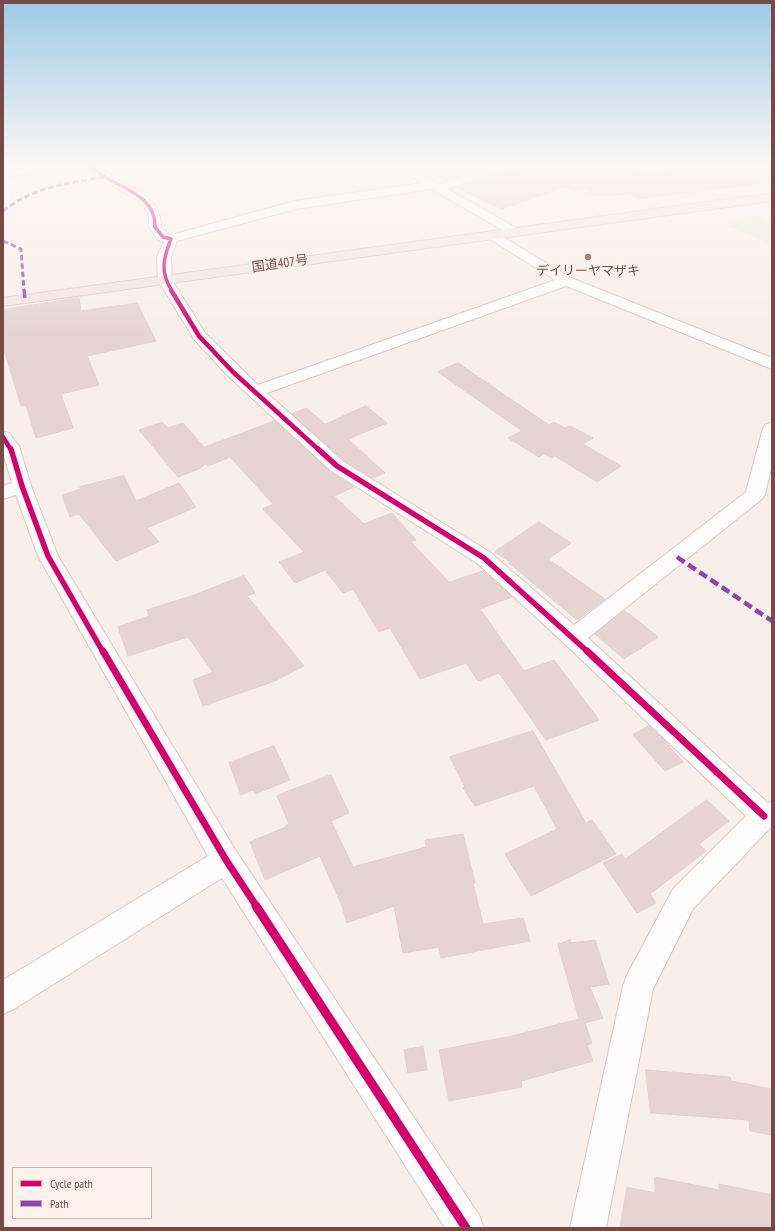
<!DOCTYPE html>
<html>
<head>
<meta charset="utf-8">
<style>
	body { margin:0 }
	#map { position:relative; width:775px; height:1231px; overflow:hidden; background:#f8eeea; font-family:"PT Sans Narrow",sans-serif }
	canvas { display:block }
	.frame { position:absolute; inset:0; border:4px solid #784a47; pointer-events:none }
	.legend { position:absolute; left:12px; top:1167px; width:140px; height:52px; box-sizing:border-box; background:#fff2ec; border:1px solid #c9afaa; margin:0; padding:5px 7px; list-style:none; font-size:12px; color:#784a47 }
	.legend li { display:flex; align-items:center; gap:8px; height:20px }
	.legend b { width:20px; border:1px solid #c9afaa }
</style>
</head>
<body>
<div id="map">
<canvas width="775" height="1231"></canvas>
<div class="frame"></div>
<ul class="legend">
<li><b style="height:5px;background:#d6006c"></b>Cycle path</li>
<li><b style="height:5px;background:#8e44ad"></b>Path</li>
</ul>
</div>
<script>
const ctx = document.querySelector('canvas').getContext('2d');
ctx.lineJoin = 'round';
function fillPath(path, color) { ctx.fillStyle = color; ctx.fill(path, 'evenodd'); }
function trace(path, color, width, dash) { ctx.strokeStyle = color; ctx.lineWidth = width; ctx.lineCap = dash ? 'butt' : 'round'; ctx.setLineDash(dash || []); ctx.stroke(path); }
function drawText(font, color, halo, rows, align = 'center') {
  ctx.font = font + ' "PT Sans Narrow","Noto Sans JP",sans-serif'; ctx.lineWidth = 3; ctx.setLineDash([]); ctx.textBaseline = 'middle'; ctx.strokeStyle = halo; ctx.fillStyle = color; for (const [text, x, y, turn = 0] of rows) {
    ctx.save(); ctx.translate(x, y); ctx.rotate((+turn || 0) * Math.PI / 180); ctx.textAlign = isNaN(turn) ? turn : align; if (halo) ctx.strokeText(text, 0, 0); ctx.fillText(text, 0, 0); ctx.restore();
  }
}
fillPath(new Path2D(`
	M411,165H500L444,183Z
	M753,215L772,223V245L726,226Z`), '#eaedd3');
const building = new Path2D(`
	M527,165H615L623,168L627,166L646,174L671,171L675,165H772V182L637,199L630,194L595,196L587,189L574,191L565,187L502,209L457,188Z
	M79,298L81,311L137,303L156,341L87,356L99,385L61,394L73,428L36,438L26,405L21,406L3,347V310Z
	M458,363L549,425L554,422L565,428L570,426L593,438L583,444L621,466L597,482L555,456L552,458L544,454L539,457L508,438L522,431L438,372Z
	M366,406L387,423L348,439L385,473L373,478L345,461L292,414L306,408L325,424Z
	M275,421L329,471L354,487L334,496L364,524L392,513L416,540L411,542L449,582L483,571L512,597L480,609L524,671L554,660L599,720L546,740L499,673L478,681L466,663L420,679L390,628L379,632L353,589L343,593L325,570L295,583L279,562L304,552L263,509L273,504L230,457L208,466L206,464L199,469L178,477L139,430L162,422L168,428L183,423L204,447Z
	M124,476L136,501L179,483L196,507L147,528L159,542L116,561L79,514L70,517L62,495L81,489L80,487Z
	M539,522L571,543L548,559L605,599L577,620L508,562H510L495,552Z
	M244,576L255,593L247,596L304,666L275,681L203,706L193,680L213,672L188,637L128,656L118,627L149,616L147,610L194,595Z
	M624,611L631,615L658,637L624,659L595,634Z
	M649,726L662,738L683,762L665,771L633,735Z
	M533,731L586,823L592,820L616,854L531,896L505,854L557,829L534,786L475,806L463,788L465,787L450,757Z
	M274,746L290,780L255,794L253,790L241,795L229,763Z
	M331,775L349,813L331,821L353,867L426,847L425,840L463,834L475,883H473L483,924L523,918L530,941L441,958L439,947L403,953L394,906L347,923L342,906L320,856L265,880L250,842L286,827V825L289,824L277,796Z
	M707,800L729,821L699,844L706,851L650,894L656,903L637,913L603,863L622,854L625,859Z
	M570,940L571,943L595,940L609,984L590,987L603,1018L585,1023L592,1043L587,1045L593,1061L521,1081L522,1087L449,1101L439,1050L512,1036L579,1019L558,945Z
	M423,1047L427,1070L408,1073L404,1050Z
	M646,1070L730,1077L731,1081L772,1089V1135L750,1131L749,1120L651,1113Z
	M655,1177L719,1190V1184L772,1195V1228H620L627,1187L655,1193Z`);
fillPath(building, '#e5d4d1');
trace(building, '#e1cfcb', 1);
const minor = new Path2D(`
	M55,165C67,165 83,162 95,165C101,166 107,174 113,177C134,188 162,199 161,227L168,234L171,235L295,201L422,183L393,165H407L439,184L497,165H514L512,167L448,189L518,229L519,232L518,235L513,236L431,189L296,209L177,241L171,257L172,280L205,333L258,385L555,280L488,238L487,235L493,231L571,278L772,358V369L566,286L267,393L344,462L491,553L574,625L746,492L763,428L766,424L772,423V464L765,495L762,499L588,638L768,803L772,802V826L693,909L653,989L606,1228H570L623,986L627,975L673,889L746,816L565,644L477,563L330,470L227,375L194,339L158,280L157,257L164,241L158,240L149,227V219L147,211L138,201L85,168L3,177V171Z
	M3,432L9,433L19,446L31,486L58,556L78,589L236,851L479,1215L484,1228H445L222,878L14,1009L3,1014V980L208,856L38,556L16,495L3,499V486L12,483L3,453Z`);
const highway = new Path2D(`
	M772,193V201L3,306V298Z`);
trace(minor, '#d6c9c6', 2);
trace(highway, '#dacac8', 2);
fillPath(minor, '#fefcfc');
fillPath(highway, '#f2e4e4');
trace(new Path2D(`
	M3,211C33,187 68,183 105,177
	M3,241L21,249L24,291`), '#8e44ad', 3, [5.5, 3]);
trace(new Path2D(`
	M24,290L25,299`), '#8e44ad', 3.5, [8, 3.5]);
trace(new Path2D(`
	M677,557L772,621`), '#8e44ad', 4.5, [9, 4.5]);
trace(new Path2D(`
	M88,165C95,170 101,175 108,179C129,190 156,200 155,227L163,237L171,239C163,259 160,272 172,291`), '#d6006c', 3.5);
trace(new Path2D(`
	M171,290L199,336L233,372L319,450
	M3,437L11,450`), '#d6006c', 4.5);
trace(new Path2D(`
	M11,449L22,486L48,556L103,652
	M318,449L337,466L484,558L588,652`), '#d6006c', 5.5);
trace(new Path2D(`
	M103,651L226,860L257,907
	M587,651L764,816`), '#d6006c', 7);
trace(new Path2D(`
	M256,906L466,1228`), '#d6006c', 9);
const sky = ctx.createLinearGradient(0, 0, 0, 337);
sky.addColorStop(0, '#9ccae6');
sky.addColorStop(0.49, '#fcf7f6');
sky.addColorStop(1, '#fcf7f600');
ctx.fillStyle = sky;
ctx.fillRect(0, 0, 775, 337);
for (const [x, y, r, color] of [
	[588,257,4,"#a58380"]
]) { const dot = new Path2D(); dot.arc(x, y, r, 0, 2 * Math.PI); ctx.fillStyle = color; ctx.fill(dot); trace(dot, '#fff2ec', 1.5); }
drawText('13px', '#784a47', '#fff2ec', [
	["国道407号",280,264,-8]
]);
drawText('13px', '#784a47', '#fff2ec', [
	["デイリーヤマザキ",588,271]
]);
</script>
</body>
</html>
